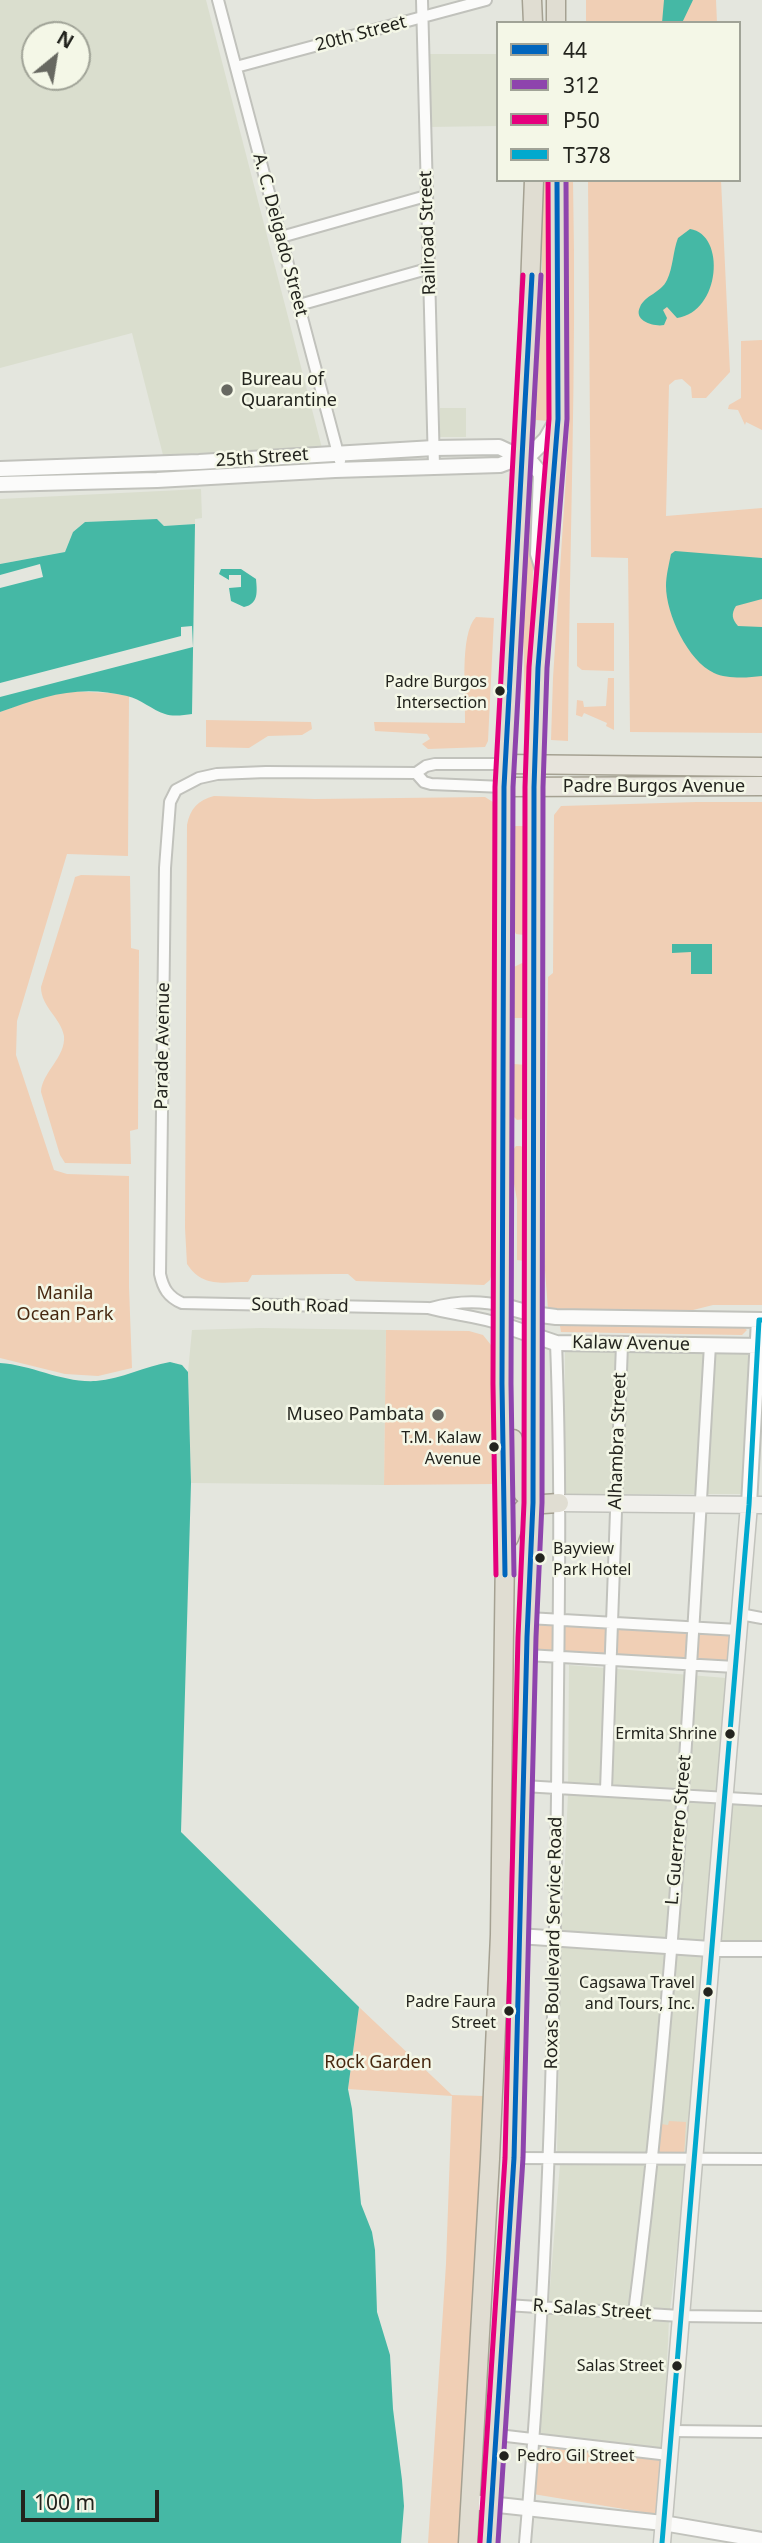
<!DOCTYPE html>
<html>
<head>
<meta charset="utf-8">
<style>
	body { margin:0 }
	#map { position:relative; width:762px; height:2543px; overflow:hidden; background:#e4e6de; font-family:"Noto Sans",sans-serif }
	canvas { display:block }
	.legend { position:absolute; left:496px; top:21px; width:245px; height:161px; box-sizing:border-box; background:#f4f7e7; border:2px solid #a0a397; margin:0; padding:9px 12px; list-style:none; font-size:21px; color:#23241e }
	.legend li { display:flex; align-items:center; gap:14px; height:35px }
	.legend b { width:35px; border:2px solid #a0a397 }
	.north { position:absolute; left:21px; top:21px; width:70px; height:70px; box-sizing:border-box; background:#f4f7e7; border:2px solid #a0a397; border-radius:50%; rotate:30deg; font-size:19px; font-weight:700; line-height:28px; text-align:center; color:#23241e }
	.north::after { content:''; display:block; margin:auto; width:24px; height:32px; background:#676861; clip-path:polygon(50% 0,100% 100%,50% 72%,0 100%) }
	.scale { position:absolute; left:21px; top:2490px; width:138px; height:32px; box-sizing:border-box; border:4px solid #23241e; border-top:0; padding-left:9px; font-size:21px; line-height:24px; white-space:nowrap; color:#23241e; -webkit-text-stroke:5px #f4f7e7; paint-order:stroke }
</style>
</head>
<body>
<div id="map">
<canvas width="762" height="2543"></canvas>
<ul class="legend">
<li><b style="height:9px;background:#0065bd"></b>44</li>
<li><b style="height:9px;background:#8e44ad"></b>312</li>
<li><b style="height:9px;background:#e5007d"></b>P50</li>
<li><b style="height:9px;background:#00a9ce"></b>T378</li>
</ul>
<div class="north">N</div>
<div class="scale">100 m</div>
</div>
<script>
const ctx = document.querySelector('canvas').getContext('2d');
ctx.lineJoin = 'round';
function fillPath(path, color) { ctx.fillStyle = color; ctx.fill(path, 'evenodd'); }
function trace(path, color, width, dash) { ctx.strokeStyle = color; ctx.lineWidth = width; ctx.lineCap = dash ? 'butt' : 'round'; ctx.setLineDash(dash || []); ctx.stroke(path); }
function drawText(font, color, halo, rows, align = 'center') {
  ctx.font = font + ' "Noto Sans",sans-serif'; ctx.lineWidth = 5; ctx.setLineDash([]); ctx.textBaseline = 'middle'; ctx.strokeStyle = halo; ctx.fillStyle = color; for (const [text, x, y, turn = 0] of rows) {
    ctx.save(); ctx.translate(x, y); ctx.rotate((+turn || 0) * Math.PI / 180); ctx.textAlign = isNaN(turn) ? turn : align; if (halo) ctx.strokeText(text, 0, 0); ctx.fillText(text, 0, 0); ctx.restore();
  }
}
fillPath(new Path2D(`
	M0,0H206L322,448L163,455L132,333L0,368ZM35,35H77V77H35Z
	M426,54H498V126L428,127Z
	M440,408H466V437H440Z
	M201,489L202,518L195,519V524L164,526L157,519L85,522L73,532L65,552L0,564V499Z
	M261,1328L386,1330L384,1485L191,1483L188,1372L192,1330Z
	M753,1350L745,1494H564L565,1351Z
	M569,1665L726,1678L718,1804L686,2158L557,2155L561,1944L568,1794Z
	M729,1802L762,1805V1942H719Z
	M560,2164H687L669,2319L663,2451L538,2435Z`), '#dadece');
fillPath(new Path2D(`
	M586,0H716L717,23H586Z
	M542,180H546L548,421L536,420L542,270Z
	M568,180H573C577,367 569,554 568,741L551,740L553,678L569,430Z
	M588,180H721L730,372L706,398H692L691,387L682,379L675,380L669,385L666,516L762,508V733L630,732L628,558L591,557Z
	M762,340V430L746,422L745,425L738,410L728,409L729,405L741,398V341Z
	M530,488H536L527,742H524V655L521,615Z
	M476,617L494,618L488,741L485,747L428,749L422,744L430,739L427,734L375,731L374,722L465,723C466,698 459,634 476,617Z
	M577,623H614V671L582,670L577,666Z
	M608,678H614V730L606,726L607,723L584,713L582,717L576,715L577,700L583,701L584,707L606,706Z
	M66,691L111,693L129,696L128,856L67,854L17,1021L16,1055L54,1170L67,1174L129,1176V1287L132,1368L98,1376L65,1374L0,1358V712L46,695Z
	M206,720L311,722L312,729L302,735L268,736L249,748L206,747Z
	M214,796L315,799L485,797L493,802L492,1272L490,1280L484,1285L356,1281L348,1274H334L252,1275L248,1282C222,1282 203,1288 187,1264L185,1228L187,825C190,809 198,800 214,796Z
	M697,802H762V1305H713L685,1312L548,1310L545,1270L548,977L553,973L554,815L561,806Z
	M514,826H524V865L527,891L524,935L516,934L514,930Z
	M81,875L130,876L131,948L139,950L138,1129L130,1131L131,1164L65,1163L60,1155L41,1092C42,1072 66,1057 64,1036C61,1018 41,1007 41,987L74,881L75,877Z
	M522,963L525,965L526,1018H513L514,967Z
	M514,1064L527,1065L525,1119L517,1120L513,1116Z
	M516,1146H521L525,1150V1261L517,1260V1200L513,1178V1150Z
	M560,1326L743,1327L747,1330L742,1335L561,1332Z
	M386,1330L469,1331L483,1335L491,1345L492,1484L384,1485Z
	M535,1623L740,1634L738,1664L535,1650Z
	M359,2007L452,2095L484,2096L459,2543H428L446,2264L452,2096L348,2089Z
	M669,2121L686,2122L684,2156L658,2154L661,2124L668,2125Z
	M540,2447L662,2460L660,2515L533,2494Z`), '#f0cfb5');
fillPath(new Path2D(`
	M664,0H693L682,23H662Z
	M690,229C726,234 721,312 677,318L667,307L663,310L667,318L664,325C654,327 633,321 640,307C645,295 661,293 667,280C673,268 673,251 678,238Z
	M157,519L164,526L195,524L192,714C184,715 173,717 165,714C152,710 141,699 127,696C79,684 44,696 0,712V564L65,552L73,532L85,522Z
	M675,551L762,558V599L736,606C731,614 732,619 738,626L762,627V676C747,678 727,679 714,673C688,661 666,614 666,586C666,576 669,564 671,554Z
	M221,569H241L256,579C257,591 259,604 244,607L231,601L229,588L241,587V575H229V580L219,574Z
	M672,944H712V974H691V952L672,953Z
	M170,1362L182,1365L188,1372L191,1483L181,1832L359,2007L348,2089L352,2109L361,2204L372,2232L375,2250L377,2312L390,2355L393,2409L402,2480L404,2506L401,2543H0V1363C33,1365 62,1383 96,1381C122,1379 145,1366 170,1362Z`), '#45b8a5');
fillPath(new Path2D(`
	M40,564L43,577L0,588V575Z
	M192,626L193,647L0,697V683L181,636V627Z`), '#e4e6de');
const minor = new Path2D(`
	M218,0L340,461
	M422,0L434,466
	M236,67L486,0
	M281,237L426,196
	M299,305L427,269
	M416,773L424,782L431,784L504,787
	M431,1308C456,1301 479,1300 504,1306
	M503,1325C479,1316 453,1315 428,1308L182,1303C168,1297 163,1288 160,1274L165,868L170,802L176,790L199,778L217,774L266,772L416,773L426,766L435,764H505
	M740,1614L762,1618
	M528,1618L738,1630
	M527,1655L735,1667
	M523,1786L762,1800
	M606,1790L622,1344
	M514,2158L762,2159
	M506,2305L680,2316L762,2317
	M634,2313C675,1992 691,1668 710,1345
	M671,2431L762,2432
	M498,2435L669,2455
	M525,2543C547,2295 554,2044 557,1795C558,1644 562,1494 556,1343`);
const tertiary = new Path2D(`
	M0,469L199,462L434,448L499,447L531,462L541,474L538,554L544,573
	M0,484L157,480L335,470L500,465L532,453L546,439L557,420
	M504,1306L533,1314L556,1317L762,1320
	M503,1325L556,1343L762,1346
	M749,1505L759,1320
	M518,1936L711,1949H762
	M471,2502L663,2523L762,2540`);
const secondary = new Path2D(`
	M559,1503L762,1505
	M662,2543L749,1505`);
const primary = new Path2D(`
	M505,764L762,767
	M504,787L762,786`);
const trunk = new Path2D(`
	M532,0L533,23
	M556,0V23
	M513,1439L520,1486L523,1493L533,1503
	M509,1538L516,1517L527,1505L559,1503
	M468,2543L490,2159L500,1935L505,1551L502,1384L504,787L525,422L534,180
	M489,2543L514,2158L527,1637L533,1503L534,787L538,668L558,419L557,180`);
trace(minor, '#c1c2bc', 14);
trace(tertiary, '#c1c2bc', 18);
trace(secondary, '#c1c2bc', 19);
trace(primary, '#a5a192', 21);
trace(trunk, '#a5a192', 21);
trace(minor, '#fbfbfa', 10);
trace(tertiary, '#fbfbfa', 14);
trace(secondary, '#f1f0ec', 16);
trace(primary, '#e7e4dc', 18);
trace(trunk, '#e0ddd2', 18);
trace(new Path2D(`
	M505,1575L502,1384L504,787L532,275
	M489,2543L514,2158L527,1637L533,1503L534,787L538,668L558,419L557,180`), '#0065bd', 5);
trace(new Path2D(`
	M514,1575L511,1384L513,787L541,275
	M498,2543L523,2158L536,1637L542,1503L543,787L547,668L567,419L566,180`), '#8e44ad', 5);
trace(new Path2D(`
	M496,1575L493,1384L495,787L523,275
	M480,2542L505,2158L518,1637L524,1503L525,787L529,667L549,419L548,180`), '#e5007d', 5);
trace(new Path2D(`
	M662,2543L749,1505L759,1320H762`), '#00a9ce', 5);
for (const [x, y, r, color] of [
	[227,390,7,"#676861"],
	[500,691,6,"#23241e"],
	[438,1415,7,"#676861"],
	[494,1447,6,"#23241e"],
	[540,1558,6,"#23241e"],
	[730,1734,6,"#23241e"],
	[708,1992,6,"#23241e"],
	[509,2011,6,"#23241e"],
	[677,2366,6,"#23241e"],
	[504,2456,6,"#23241e"]
]) { const dot = new Path2D(); dot.arc(x, y, r, 0, 2 * Math.PI); ctx.fillStyle = color; ctx.fill(dot); trace(dot, '#f4f7e7', 2.5); }
drawText('16px', '#23241e', '#f4f7e7', [
	["Padre Burgos",487,682],
	["Intersection",487,703],
	["T.M. Kalaw",481,1438],
	["Avenue",481,1459],
	["Bayview",553,1549,"left"],
	["Park Hotel",553,1570,"left"],
	["Ermita Shrine",717,1734],
	["Cagsawa Travel",695,1983],
	["and Tours, Inc.",695,2004],
	["Padre Faura",496,2002],
	["Street",496,2023],
	["Salas Street",664,2366],
	["Pedro Gil Street",517,2456,"left"]
], 'right');
drawText('18px', '#23241e', '#f4f7e7', [
	["20th Street",361,34,-15],
	["Railroad Street",428,233,-92],
	["A. C. Delgado Street",280,235,75],
	["25th Street",262,458,-4],
	["Padre Burgos Avenue",654,787],
	["Parade Avenue",163,1046,-89],
	["South Road",300,1306,1],
	["Kalaw Avenue",631,1344,1],
	["Alhambra Street",618,1441,-88],
	["L. Guerrero Street",679,1830,-85],
	["Roxas Boulevard Service Road",554,1943,-89],
	["R. Salas Street",592,2310,4]
]);
drawText('18px', '#23241e', '#f4f7e7', [
	["Bureau of",241,380],
	["Quarantine",241,401],
	["Museo Pambata",424,1415,"right"]
], 'left');
drawText('18px', '#472810', '#f4f7e7', [
	["Manila",65,1294],
	["Ocean Park",65,1315],
	["Rock Garden",378,2063]
]);
</script>
</body>
</html>
